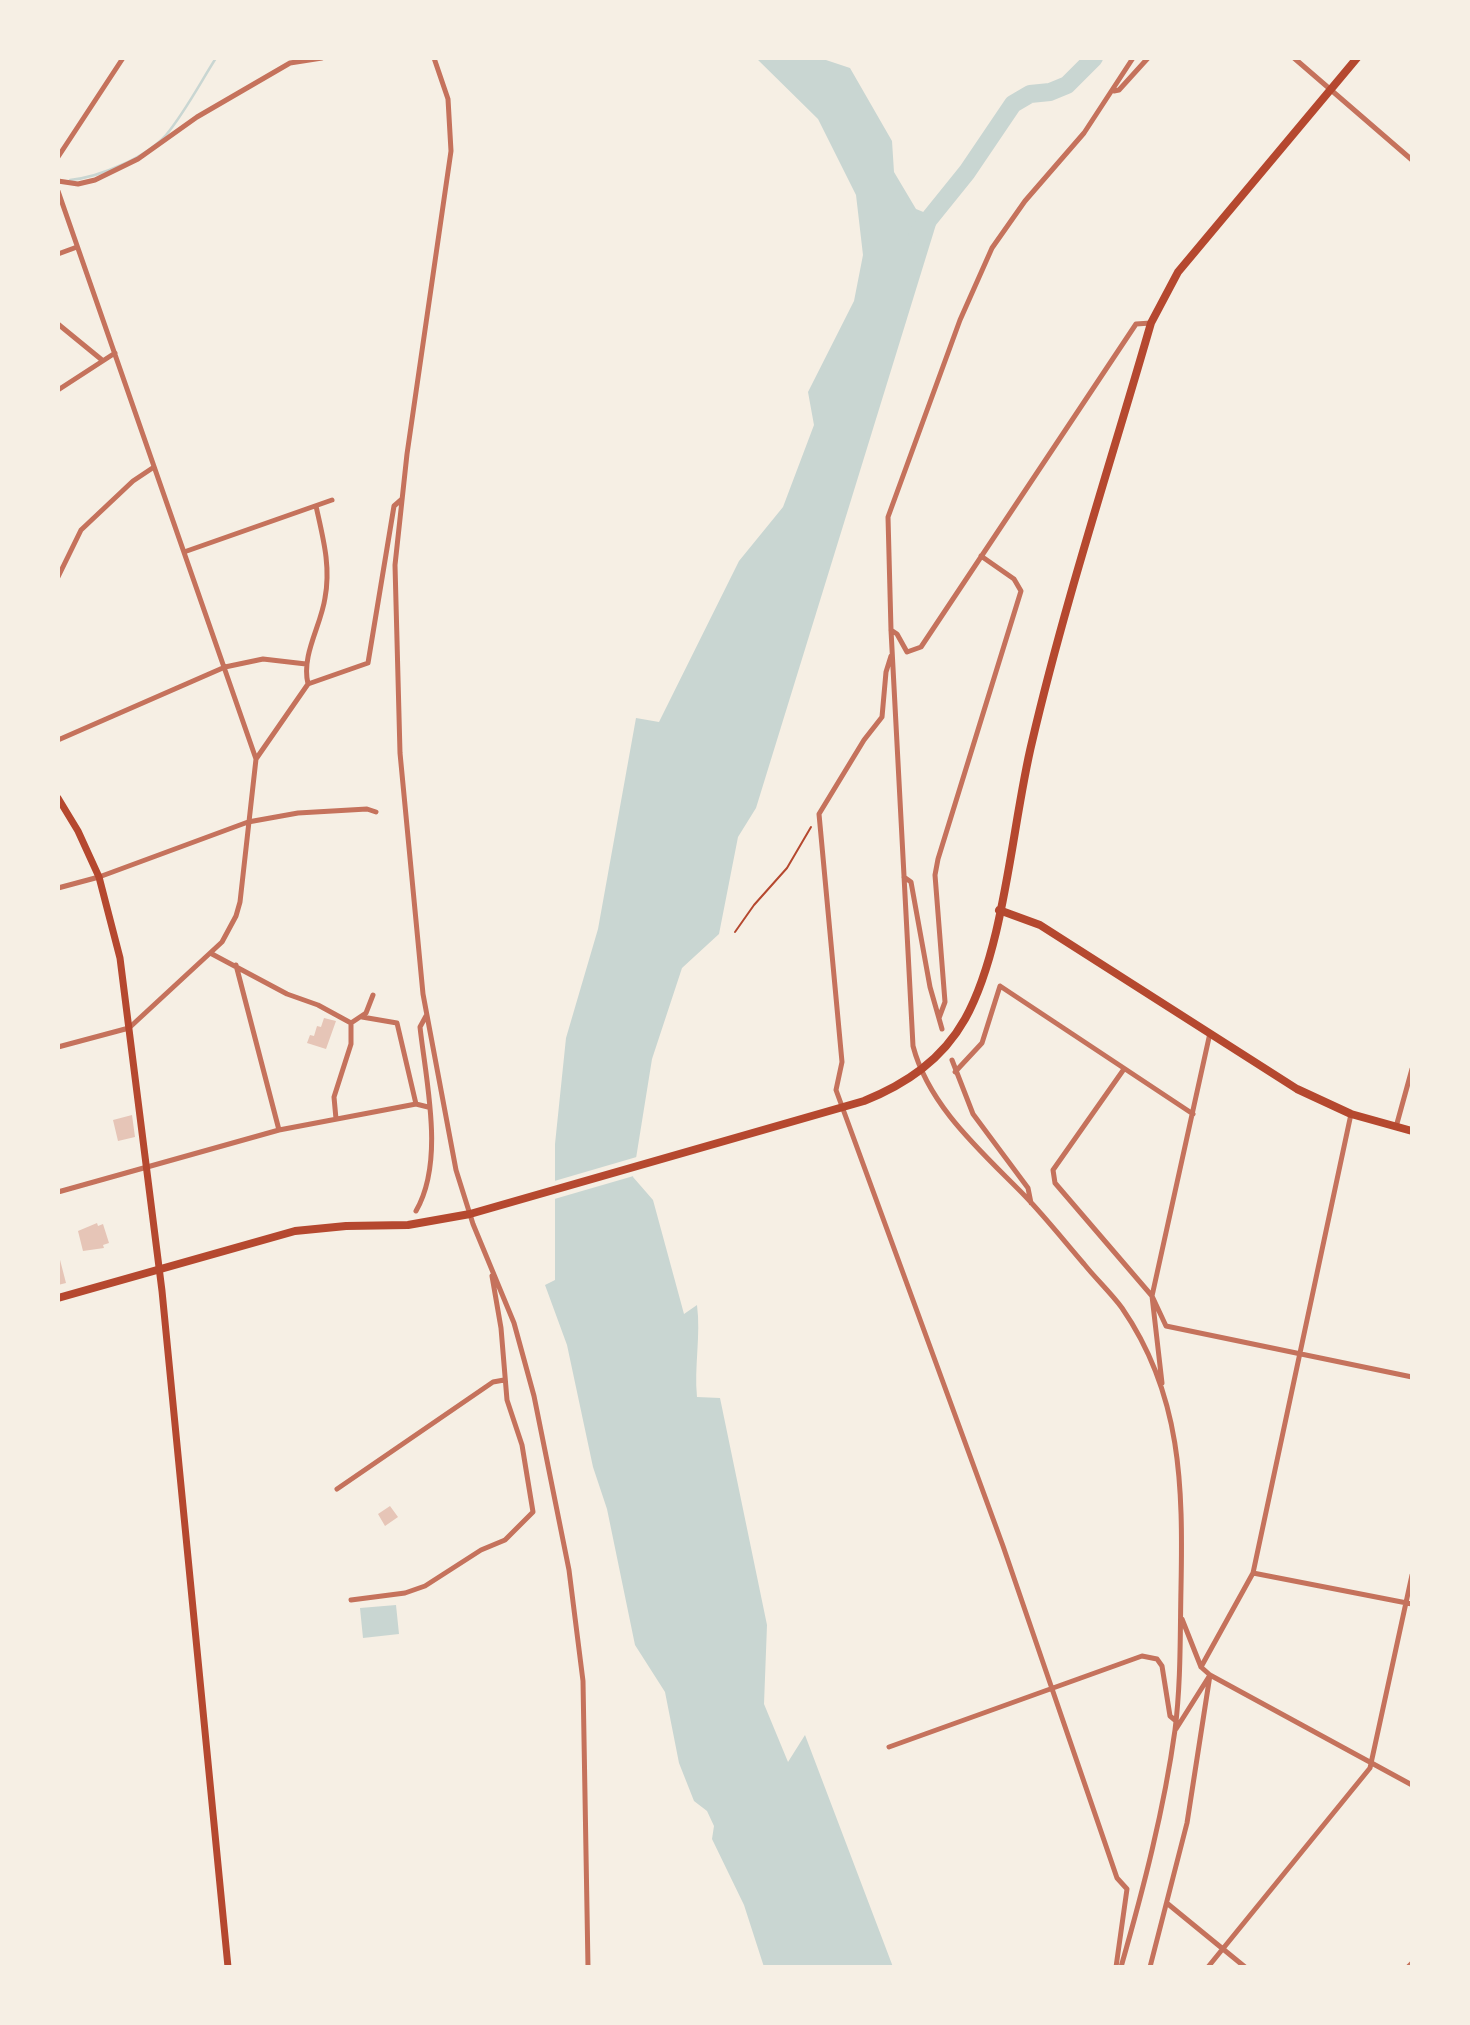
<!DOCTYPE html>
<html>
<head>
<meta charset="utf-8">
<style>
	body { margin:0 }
	#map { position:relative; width:1470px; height:2025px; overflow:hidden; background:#f6efe4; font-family:"DM Sans",sans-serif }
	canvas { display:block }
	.frame { position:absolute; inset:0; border:60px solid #f6efe4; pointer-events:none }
</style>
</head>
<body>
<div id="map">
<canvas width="1470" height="2025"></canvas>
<div class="frame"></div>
</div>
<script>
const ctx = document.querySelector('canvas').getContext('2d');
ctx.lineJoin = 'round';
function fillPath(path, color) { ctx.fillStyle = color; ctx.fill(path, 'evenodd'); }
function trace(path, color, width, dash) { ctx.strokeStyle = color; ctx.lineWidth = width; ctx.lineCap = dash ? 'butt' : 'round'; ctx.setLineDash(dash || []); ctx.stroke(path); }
fillPath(new Path2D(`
	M756,58H820L850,68L892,141L894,172L916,209L938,218L756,808L738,837L719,934L682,968L652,1059L633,1177L653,1200L684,1314L697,1305C701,1336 694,1366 697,1397L720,1398L767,1625L764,1704L788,1762L805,1735L893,1967H764L744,1905L712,1839L714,1826L707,1811L694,1801L679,1763L665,1692L635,1645L607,1509L593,1467L567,1345L545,1285L555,1280V1144L566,1038L598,929L636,718L659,722L739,561L783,507L814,425L808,392L854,301L863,255L856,195L818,119Z
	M396,1605L399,1634L363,1638L360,1608Z`), '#c9d6d2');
fillPath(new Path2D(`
	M640,1156L637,1175L551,1200V1182Z`), '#f6efe4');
trace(new Path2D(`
	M70,180C100,177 145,158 166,135C185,112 200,83 216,58`), '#c9d6d2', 2.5);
trace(new Path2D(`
	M917,234L967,172L1013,104L1030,94L1050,92L1067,85L1094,58`), '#c9d6d2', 18);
fillPath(new Path2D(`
	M324,1018L336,1021L326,1049L307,1043L310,1035L314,1036L317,1026L321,1027Z
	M132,1115L135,1137L118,1141L113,1120Z
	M97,1223L98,1226L103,1224L109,1243L103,1245L104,1248L83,1251L78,1231Z
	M58,1252L66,1283L58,1285Z
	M390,1506L398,1517L385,1526L378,1514Z`), '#e6c5b7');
trace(new Path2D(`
	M735,932L754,905L787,868L811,827`), '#b5482f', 2);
trace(new Path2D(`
	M434,58L448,99L451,151L407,454L395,565L400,753L423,994L456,1170L473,1224L514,1323L534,1396L569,1570L583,1681L588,1967
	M1294,58L1412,160
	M1114,91L1119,90L1148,58
	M58,157L123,58
	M58,181L78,184L95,180L138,159L197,117L290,63L322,58
	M58,191L256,759
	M58,254L77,247
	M58,324L102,360
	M58,390L115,353
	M184,552L332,500
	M58,577L81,530L133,481L154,467
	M891,630L897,634L907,652L921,647L1136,324L1151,323
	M891,656L886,672L882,717L864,740L819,814L842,1062L836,1090L1003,1546L1117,1878L1127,1889L1116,1967
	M308,684C301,655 321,626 325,598C331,566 323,538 316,506
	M58,740L225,667L263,659L306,664
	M904,877L911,882L930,987L942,1029
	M58,888L99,877L248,822L298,813L367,809L376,812
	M212,954L287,994L318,1005L351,1023
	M236,965L279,1130
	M362,1017L397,1023L416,1104
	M939,1018L945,1002L935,875L938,859L1021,591L1014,579L981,556
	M58,1047L129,1028L222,942L236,916L240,902L256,759L308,684L368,663L394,506L402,499
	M952,1060L973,1114L1028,1188L1031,1203
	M1124,1069L1053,1170L1055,1183L1152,1296L1166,1326L1412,1377
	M955,1072L982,1043L1000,986L1193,1114
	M336,1119L334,1097L351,1044V1023L366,1013L373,995
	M1396,1127L1412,1069
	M58,1192L279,1130L416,1104L428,1107
	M416,1211C445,1161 426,1082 420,1027L426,1016
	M1162,1383L1152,1296L1210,1033
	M337,1489L493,1382L504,1380
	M1253,1573L1412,1604
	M351,1600L405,1593L425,1586L481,1550L505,1540L533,1512L522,1445L507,1400L501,1328L492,1276
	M1182,1619L1201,1667L1210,1675L1412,1785
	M1201,1667L1253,1573L1351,1114
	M1176,1729L1210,1675
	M889,1747L1142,1656L1157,1659L1162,1666L1170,1716L1176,1721
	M1168,1904L1245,1967
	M1121,1967C1143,1890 1164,1810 1175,1730C1181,1683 1180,1635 1181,1588C1183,1487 1182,1395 1122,1308C1111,1293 1096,1279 1084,1264C1065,1242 1046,1218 1025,1196C982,1152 929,1107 913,1046L891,630L888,517L960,320L992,248L1025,201L1084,133L1133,58
	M1150,1967L1187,1823L1210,1675
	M1208,1967L1370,1768L1412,1575
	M1408,1967L1412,1963`), '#c5725c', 5);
trace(new Path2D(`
	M58,798L78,831L99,877L120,958L162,1291L228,1967`), '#b5482f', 7);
trace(new Path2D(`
	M999,910L1040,925L1297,1089L1351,1114L1412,1131`), '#b5482f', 8);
trace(new Path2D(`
	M58,1298L295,1231L346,1226L408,1225L470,1214L864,1101C906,1084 942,1060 965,1019C1005,947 1012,824 1032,742C1065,601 1111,462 1151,323L1178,272L1357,58`), '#b5482f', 8);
</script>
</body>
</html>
